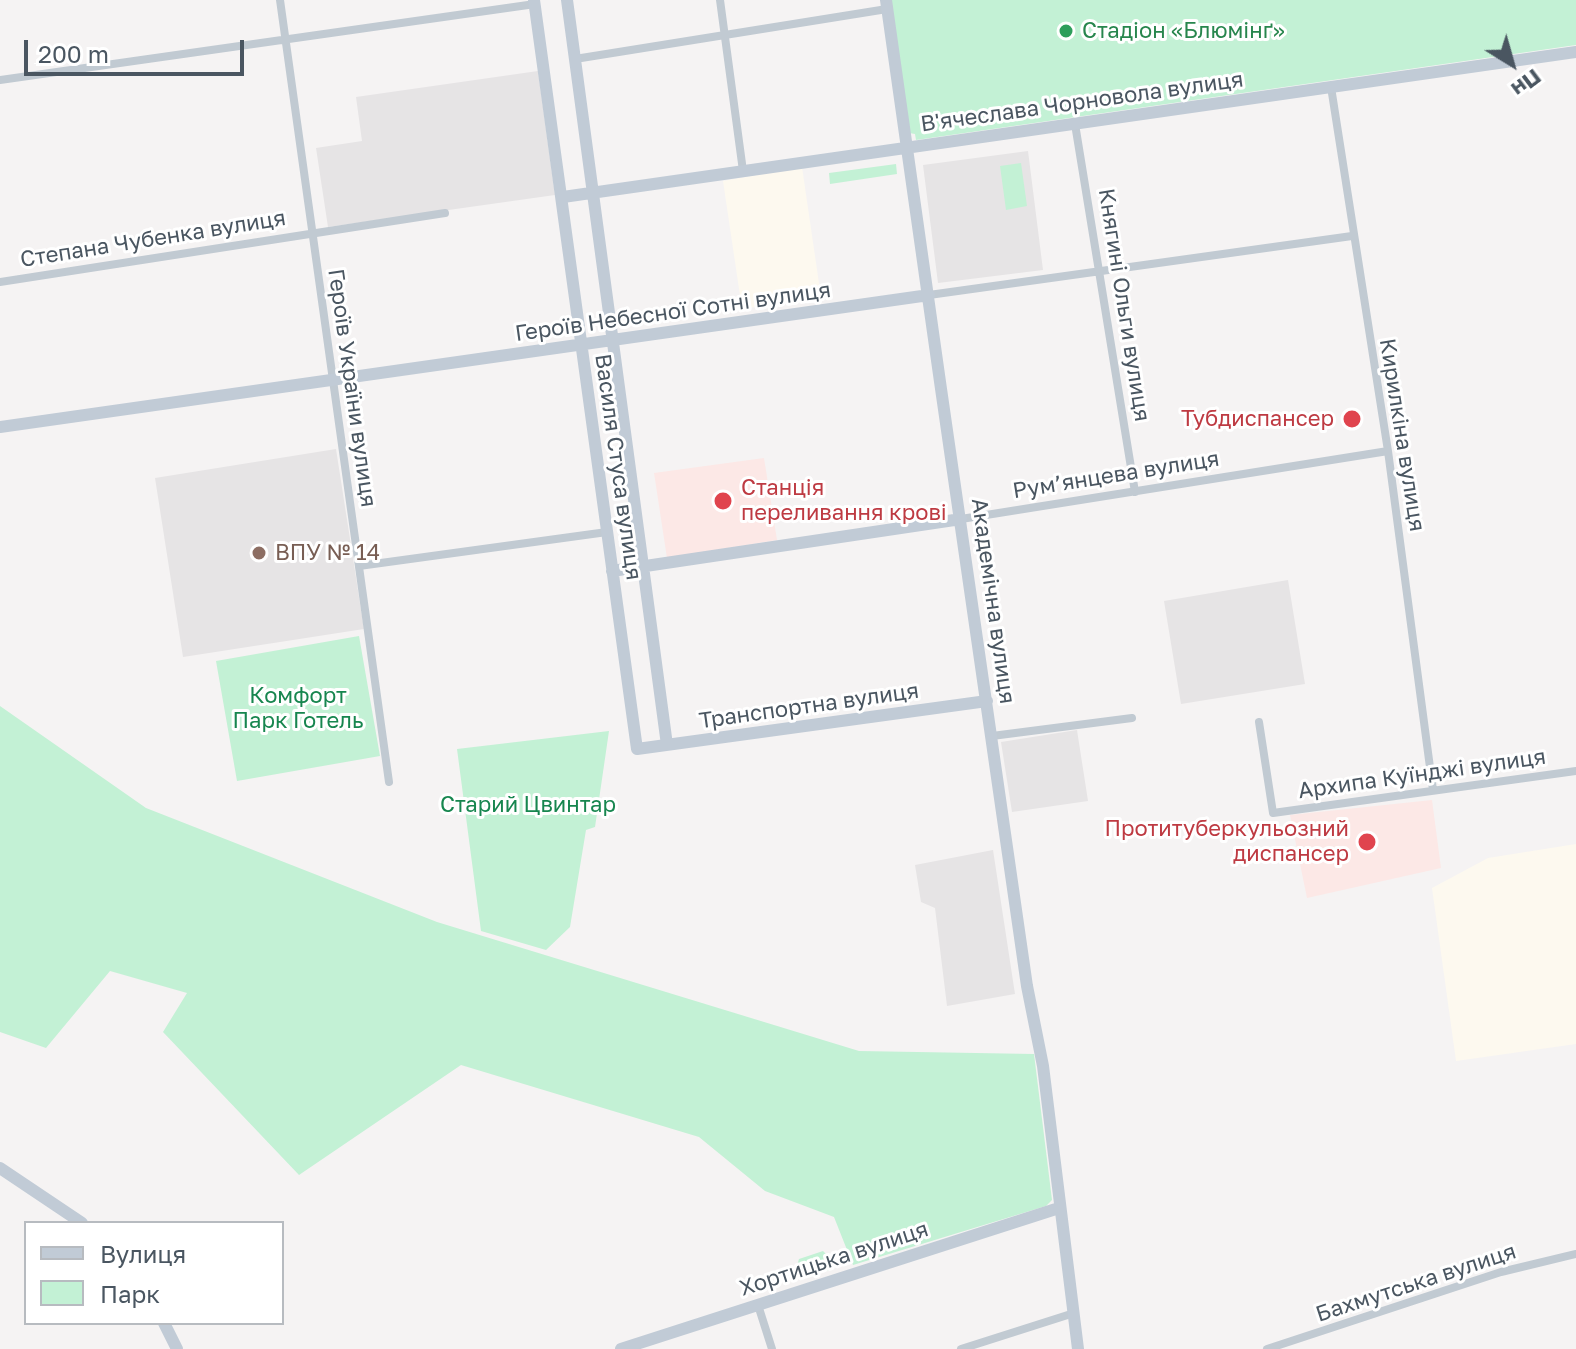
<!DOCTYPE html>
<html>
<head>
<meta charset="utf-8">
<style>
	body { margin:0 }
	#map { position:relative; width:1576px; height:1349px; overflow:hidden; background:#f5f3f3; font-family:"Golos Text",sans-serif }
	canvas { display:block }
	.legend { position:absolute; left:24px; top:1221px; width:260px; height:104px; box-sizing:border-box; background:#fff; border:2px solid #b7bbc0; margin:0; padding:10px 14px; list-style:none; font-size:24px; color:#4a5661 }
	.legend li { display:flex; align-items:center; gap:16px; height:40px }
	.legend b { width:40px; border:2px solid #b7bbc0 }
	.north { position:absolute; left:1472px; top:24px; width:80px; height:80px; -webkit-text-stroke:6px #fff; paint-order:stroke; rotate:143deg; font-size:22px; font-weight:700; line-height:32px; text-align:center; color:#4a5661 }
	.north::after { content:''; display:block; margin:auto; width:28px; height:36px; background:#4a5661; clip-path:polygon(50% 0,100% 100%,50% 72%,0 100%) }
	.scale { position:absolute; left:24px; top:40px; width:220px; height:36px; box-sizing:border-box; border:4px solid #4a5661; border-top:0; padding-left:10px; font-size:24px; line-height:28px; white-space:nowrap; color:#4a5661; -webkit-text-stroke:6px #fff; paint-order:stroke }
</style>
</head>
<body>
<div id="map">
<canvas width="1576" height="1349"></canvas>
<ul class="legend">
<li><b style="height:10px;background:#c1cbd6"></b>Вулиця</li>
<li><b style="height:22px;background:#c3f1d5"></b>Парк</li>
</ul>
<div class="north">Пн</div>
<div class="scale">200 m</div>
</div>
<script>
const ctx = document.querySelector('canvas').getContext('2d');
ctx.lineJoin = 'round';
function fillPath(path, color) { ctx.fillStyle = color; ctx.fill(path, 'evenodd'); }
function trace(path, color, width, dash) { ctx.strokeStyle = color; ctx.lineWidth = width; ctx.lineCap = dash ? 'butt' : 'round'; ctx.setLineDash(dash || []); ctx.stroke(path); }
function drawText(font, color, halo, rows, align = 'center') {
  ctx.font = font + ' "Golos Text",sans-serif'; ctx.lineWidth = 6; ctx.setLineDash([]); ctx.textBaseline = 'middle'; ctx.strokeStyle = halo; ctx.fillStyle = color; for (const [text, x, y, turn = 0] of rows) {
    ctx.save(); ctx.translate(x, y); ctx.rotate((+turn || 0) * Math.PI / 180); ctx.textAlign = isNaN(turn) ? turn : align; if (halo) ctx.strokeText(text, 0, 0); ctx.fillText(text, 0, 0); ctx.restore();
  }
}
fillPath(new Path2D(`
	M802,167L821,297L742,309L723,181Z
	M1576,844V1044L1456,1061L1432,888L1488,858Z`), '#fdf9ef');
fillPath(new Path2D(`
	M538,71L555,195L328,227L316,148L362,141L356,97Z
	M1028,151L1043,270L938,283L923,165Z
	M336,449L364,629L183,657L155,478Z
	M1288,580L1305,684L1181,704L1164,601Z
	M1077,730L1088,801L1012,812L1001,742Z
	M993,850L1015,994L947,1006L935,908L921,902L915,865Z`), '#e6e4e5');
fillPath(new Path2D(`
	M764,458L777,540L667,558L654,473Z
	M1432,800L1441,868L1307,898L1290,815Z`), '#fce8e6');
fillPath(new Path2D(`
	M890,0H1576V45L916,140L915,134L909,133Z
	M1021,163L1027,206L1006,210L1000,166Z
	M896,164L897,174L830,184L829,173Z
	M359,636L380,756L237,781L216,661Z
	M0,706L146,808L437,922L859,1051L1034,1054L1052,1200L1046,1206L853,1265L834,1217L765,1191L699,1137L461,1065L299,1175L163,1032L187,993L110,971L46,1048L0,1032Z
	M609,731L595,827L586,830L570,927L546,950L481,931L457,749Z
	M823,1251L831,1259L829,1270L807,1278L796,1269L799,1259Z`), '#c3f1d5');
trace(new Path2D(`
	M280,0L389,782
	M720,0L743,171
	M575,59L887,9
	M0,80L535,4
	M1331,87L1388,451L1433,790
	M1075,124L1135,492
	M0,282L445,213
	M929,295L1352,236
	M961,519L1388,451
	M359,566L607,532
	M1259,722L1273,813L1576,771
	M992,736L1132,718
	M758,1305L772,1349
	M961,1349L1074,1313
	M1267,1349L1501,1272L1576,1254`), '#c1cad2', 8);
trace(new Path2D(`
	M534,0L637,749L987,701
	M567,0L667,745
	M886,0C931,329 981,657 1027,986L1043,1066L1078,1349
	M563,197L1576,52
	M0,427L929,295
	M612,571L961,519
	M0,1168L82,1223
	M164,1323L177,1349
	M621,1349L1059,1208`), '#c1cbd6', 12);
for (const [x, y, r, color] of [
	[1066,31,8,"#2e9e5b"],
	[1352,419,10,"#e0444e"],
	[723,501,10,"#e0444e"],
	[259,553,8,"#8d6e63"],
	[1367,842,10,"#e0444e"]
]) { const dot = new Path2D(); dot.arc(x, y, r, 0, 2 * Math.PI); ctx.fillStyle = color; ctx.fill(dot); trace(dot, '#fff', 3); }
drawText('22px', '#27864d', '#fff', [
	["Стадіон «Блюмінґ»",1082,31]
], 'left');
drawText('22px', '#4a5661', '#fff', [
	["В'ячеслава Чорновола вулиця",1082,102,-8],
	["Степана Чубенка вулиця",153,239,-9],
	["Княгині Ольги вулиця",1124,305,81],
	["Героїв Небесної Сотні вулиця",673,312,-8],
	["Героїв України вулиця",352,388,82],
	["Кирилкіна вулиця",1402,435,81],
	["Василя Стуса вулиця",618,467,82],
	["Рум’янцева вулиця",1116,475,-9],
	["Академічна вулиця",993,601,82],
	["Транспортна вулиця",809,706,-8],
	["Архипа Куїнджі вулиця",1422,774,-8],
	["Хортицька вулиця",834,1259,-18],
	["Бахмутська вулиця",1416,1283,-18]
]);
drawText('22px', '#be3a42', '#fff', [
	["Тубдиспансер",1334,419],
	["Станція",741,488,"left"],
	["переливання крові",741,513,"left"],
	["Протитуберкульозний",1349,829],
	["диспансер",1349,854]
], 'right');
drawText('22px', '#785e54', '#fff', [
	["ВПУ № 14",275,553]
], 'left');
drawText('22px', '#17864f', '#fff', [
	["Комфорт",298,696],
	["Парк Готель",298,721],
	["Старий Цвинтар",528,805]
]);
</script>
</body>
</html>
